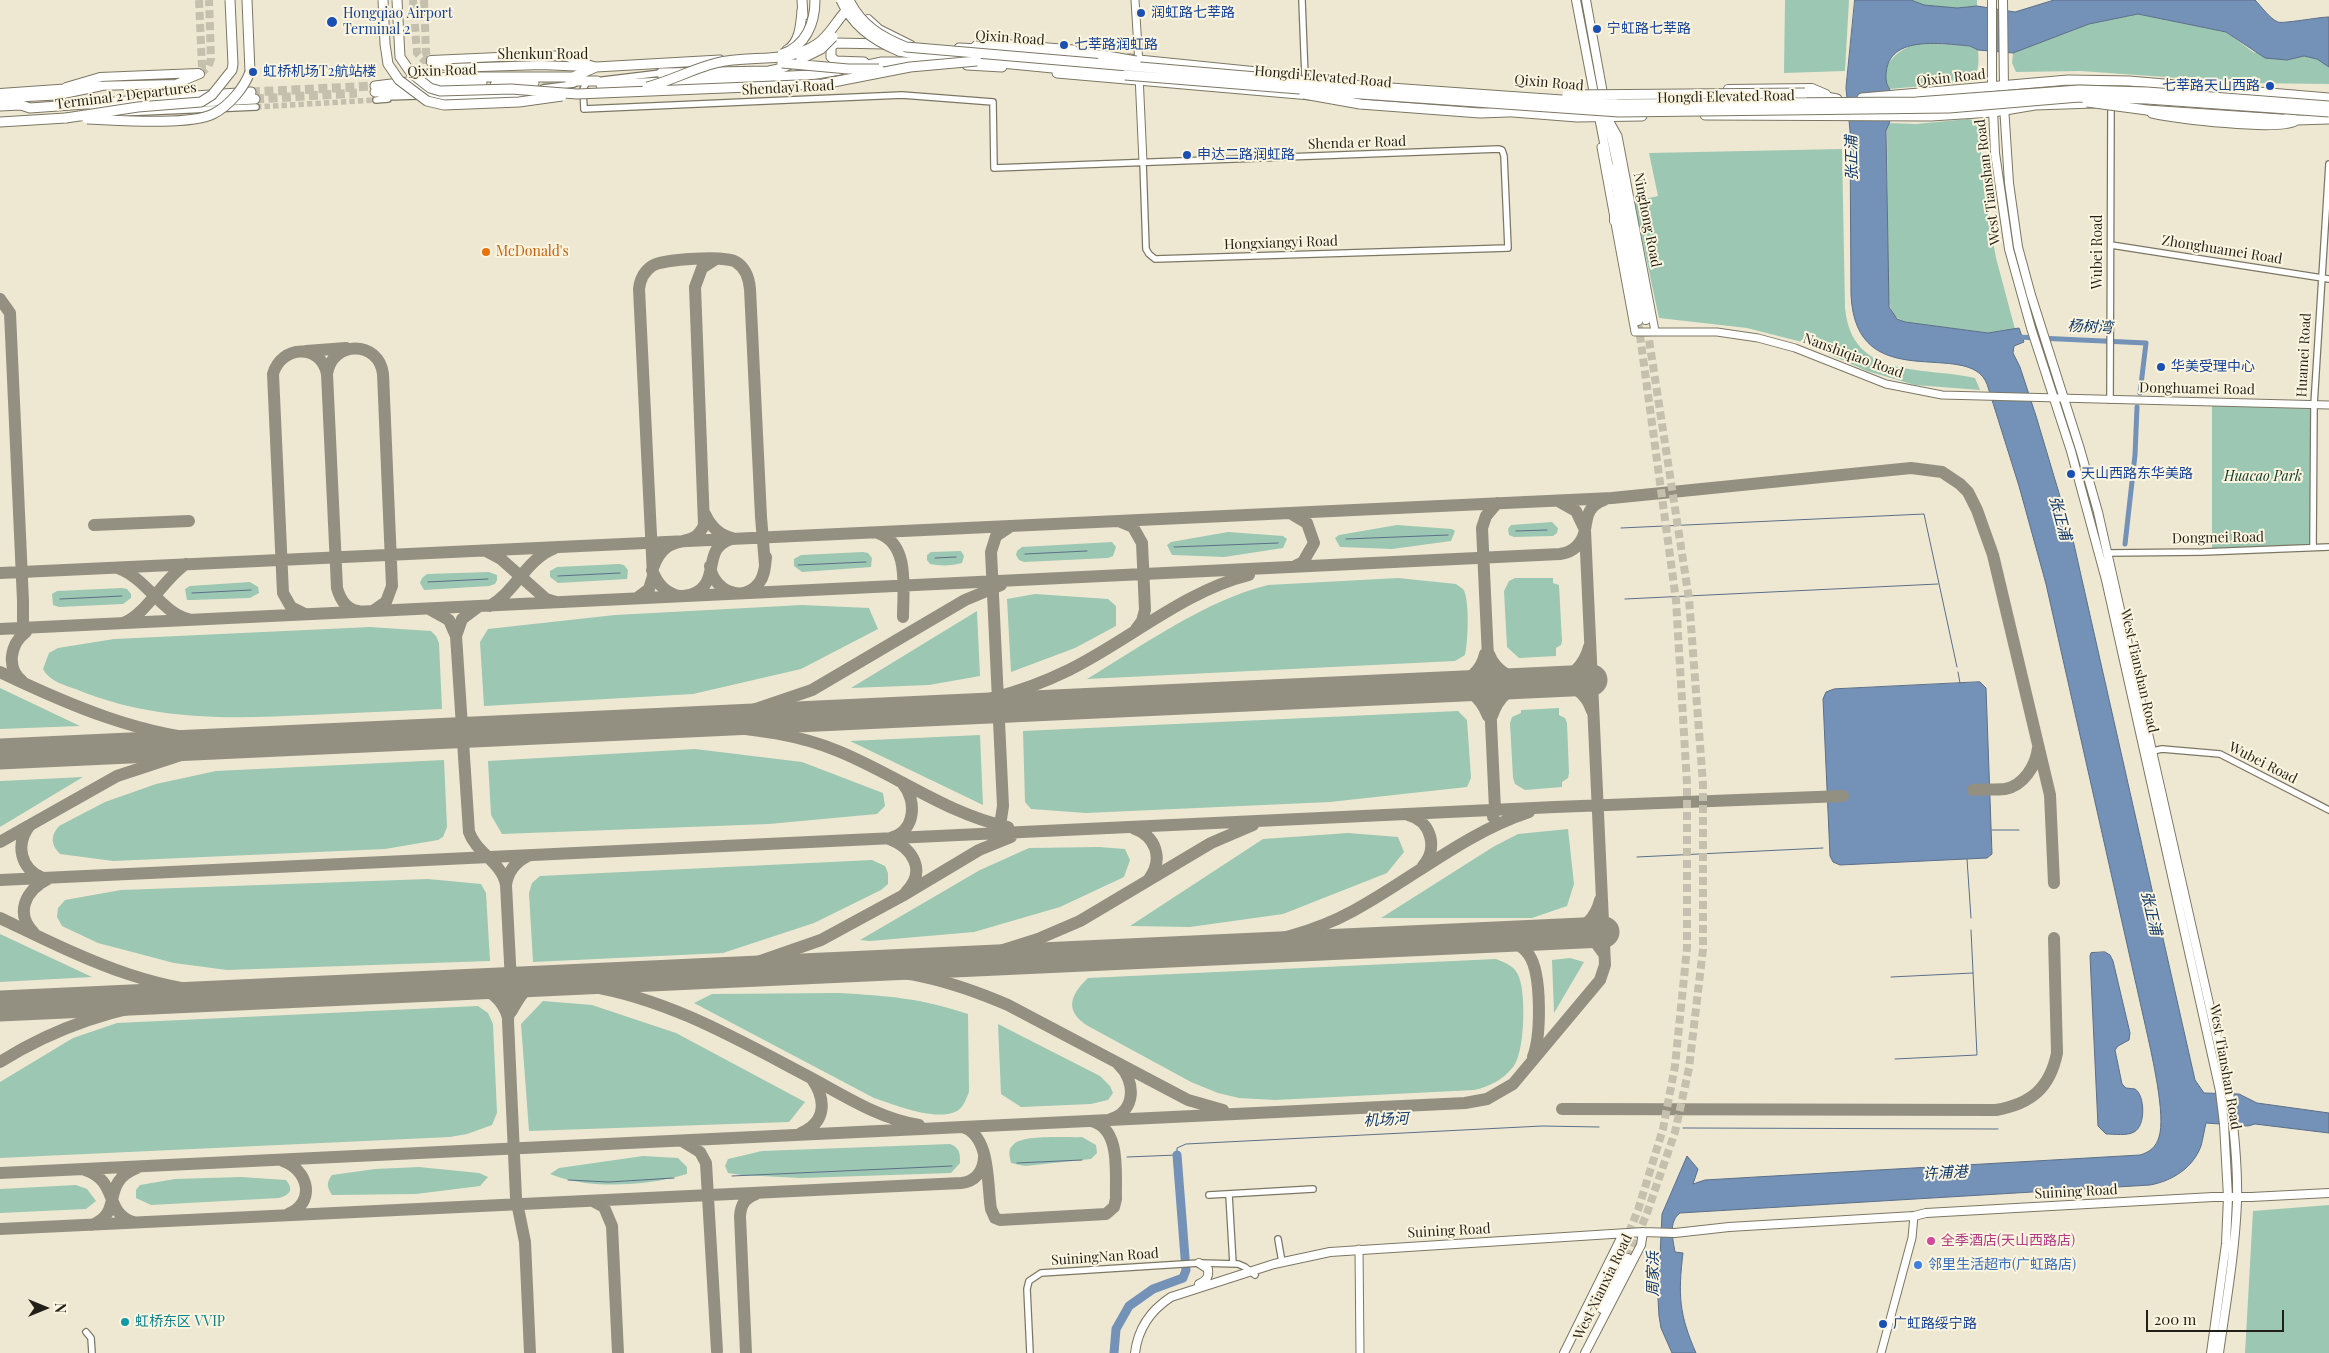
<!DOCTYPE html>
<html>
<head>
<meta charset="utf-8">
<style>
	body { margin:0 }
	#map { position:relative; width:2329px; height:1353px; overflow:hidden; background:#eee8d3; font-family:"Playfair Display",serif }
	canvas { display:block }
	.north { position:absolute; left:20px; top:1283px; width:50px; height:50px; -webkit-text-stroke:4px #fbf5e0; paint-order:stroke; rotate:90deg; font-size:14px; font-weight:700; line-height:20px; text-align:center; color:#211f18 }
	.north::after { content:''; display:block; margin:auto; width:18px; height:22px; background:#211f18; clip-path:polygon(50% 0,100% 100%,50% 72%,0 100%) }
	.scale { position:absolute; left:2146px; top:1310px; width:138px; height:22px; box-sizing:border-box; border:2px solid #211f18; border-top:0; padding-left:6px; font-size:15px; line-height:18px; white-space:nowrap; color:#211f18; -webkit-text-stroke:4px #fbf5e0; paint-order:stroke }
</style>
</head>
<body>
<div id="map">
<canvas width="2329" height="1353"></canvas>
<div class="north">N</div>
<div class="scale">200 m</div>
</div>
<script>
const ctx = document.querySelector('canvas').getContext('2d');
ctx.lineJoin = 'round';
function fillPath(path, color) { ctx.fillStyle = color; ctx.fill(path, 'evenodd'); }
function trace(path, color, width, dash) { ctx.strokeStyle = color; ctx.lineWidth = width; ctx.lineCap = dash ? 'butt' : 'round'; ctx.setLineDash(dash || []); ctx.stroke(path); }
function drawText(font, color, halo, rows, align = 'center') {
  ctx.font = font + ' "Playfair Display","Noto Sans SC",serif'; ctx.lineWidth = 4; ctx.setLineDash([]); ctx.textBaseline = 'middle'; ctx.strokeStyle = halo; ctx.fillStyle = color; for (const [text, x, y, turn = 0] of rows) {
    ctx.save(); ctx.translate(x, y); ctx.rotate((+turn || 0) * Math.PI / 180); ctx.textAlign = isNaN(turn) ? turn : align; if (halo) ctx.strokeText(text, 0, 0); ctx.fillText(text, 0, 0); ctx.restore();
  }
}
fillPath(new Path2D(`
	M1785,0H1849L1845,71L1784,73Z
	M1911,0H1977V6C1959,12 1928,9 1911,0Z
	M2138,14L2226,32L2253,52L2287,60L2304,56L2318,59L2329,67V84L2249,83L2081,71L2016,72L2012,63L2013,53L2089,24Z
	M1924,43L1970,46L1978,50C1979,65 1980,74 1966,82L1890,89C1874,66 1903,44 1924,43Z
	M1968,119L1974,120L1979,125L1984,191L1996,258L2015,329L1988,333L1905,322L1894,316L1888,302L1887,127L1889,123L1916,124Z
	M1842,149L1845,308C1852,380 1922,366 1975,378L1980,390L1915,385L1867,371L1802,342L1747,328L1659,318L1634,201L1658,196L1649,153Z
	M2212,402L2314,405L2313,547L2212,551Z
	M1552,522L1558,528L1557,533L1553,536L1514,537L1509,535L1508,529L1511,525Z
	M1397,525L1452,529L1455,531L1451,541L1392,549L1340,547L1335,538L1339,535Z
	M1228,532L1283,536L1287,539L1283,548L1224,557L1172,555L1167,545L1171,542Z
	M1112,542L1116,547L1113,556L1108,558L1024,562L1019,560L1016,555L1017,551L1022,547Z
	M961,551L964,556L962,563C952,566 940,566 930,564L927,560V555L931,552Z
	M863,552L868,553L872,558L871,567L802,572L794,566V559L801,555Z
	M619,564L624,565L628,570L627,579L558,583L550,577V571L557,567Z
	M489,572L497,575V580L495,584L489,586L424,590L420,583L422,578L427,574Z
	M1398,578L1456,584C1458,586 1461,587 1463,589C1470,598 1468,643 1465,655L1455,661L1087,679C1142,646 1206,600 1268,585Z
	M1515,578H1553V583L1559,585L1562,641L1561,645L1556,648V656L1519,658L1507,647L1504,591L1509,581Z
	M250,582L258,587L259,593L250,598L192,600H187L185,589L190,586Z
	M122,588L127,589L131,594V598L123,604L59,607L53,605L52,594L57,591Z
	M1035,594L1108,599L1116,606V626L1075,648L1011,672L1007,599Z
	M802,605L869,608L878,629L801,669L693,694L484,706L480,642L488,629L615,615Z
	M977,611L980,676L929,685L851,688Z
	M370,627L431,631L436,636L439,643L442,709C397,711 353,713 309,715C228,719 155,721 78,690C65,685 50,682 43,669L49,653L58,648L114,639Z
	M0,688L80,726L0,729Z
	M1559,708V715L1565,718L1567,723L1569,773L1568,778L1562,782V787L1525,790L1515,784L1513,778L1510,723L1512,717L1521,713V710Z
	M1458,711L1467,720L1471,778L1467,787L1330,802L1086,813L1031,809L1025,802L1023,731Z
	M980,735L983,805L850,741Z
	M695,749L802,762L883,793L885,806L877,814L769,824L502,834L491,815L488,761Z
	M444,760L447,827L443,837L438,840L385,849L113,861L60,854C51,845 50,836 59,826L105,802L156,784L216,771Z
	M83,777L0,827V781Z
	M1568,829L1574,884L1567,906L1532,918H1381L1493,847L1518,834Z
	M1348,833L1398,837L1404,852L1387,873L1283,914L1190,927L1130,926L1263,839Z
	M1099,847L1125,849L1130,860L1124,877L1060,907L974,932L870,941L860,940L980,870L1029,848Z
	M872,860L885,866L888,873V884L881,890L814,923L723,953L533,962L529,893L532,883L540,876Z
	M428,879L481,884L486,893L490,961L227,970L174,963L98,943L62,926L57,917L58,908L65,900L121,890Z
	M0,934L92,977L0,982Z
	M1570,958L1584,962L1554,1013L1552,960Z
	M1496,959C1506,963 1515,966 1519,977C1526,994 1525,1053 1513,1067C1504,1079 1489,1087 1474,1090L1275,1100L1239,1098L1218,1093L1191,1082L1088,1026C1064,1011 1070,995 1088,978Z
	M839,993C888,996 921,998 968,1014L969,1092C966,1099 964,1107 957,1111C936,1122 895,1105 874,1098L694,1003L712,994Z
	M543,1001L592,1005L676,1033L805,1102L789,1122L529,1131L521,1024Z
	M478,1006L488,1013L493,1024L497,1113L492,1125L467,1134L450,1137L0,1158V1082L73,1038L117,1023Z
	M998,1024L1100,1076L1110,1086L1113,1093L1108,1100L1091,1104L1021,1107L1001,1094Z
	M1082,1137L1096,1145L1097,1153L1091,1159L1025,1166L1011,1163C1010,1157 1007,1150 1013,1145C1022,1134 1067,1138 1082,1137Z
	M950,1144C960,1148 960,1153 960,1163L951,1173L801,1178L741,1175L728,1173L725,1166L728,1159L762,1151Z
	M643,1156L678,1158L687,1167V1174C647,1186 588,1190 550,1174L559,1168Z
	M419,1167L479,1173L488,1177L480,1186L416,1194L332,1195C327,1187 326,1183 332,1175L375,1169Z
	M241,1177L286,1180C294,1190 290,1195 279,1198L151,1205L136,1198V1190L140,1185L175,1179Z
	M76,1185L87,1189L96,1201L86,1209L0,1213V1189Z
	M2329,1205V1353H2245L2253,1211Z`), '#9cc7b2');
const water = new Path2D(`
	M1855,0H1911L1924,5L1957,8L1977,6L2015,12L2054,0H2255C2261,6 2270,19 2278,22C2283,24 2319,17 2329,17V67L2317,59L2304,56L2287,60L2265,58L2226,32L2138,14L2089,24L2013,53L1978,50L1970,46C1942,44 1884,33 1886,79C1886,85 1890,88 1891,93C1891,101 1893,114 1890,121C1889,125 1887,127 1886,131L1889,307L1897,319L1905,322L1988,333L2019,328L2024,342L2014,346L2013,353L2020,367L2036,416L2073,540L2195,1080L2204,1093L2239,1094L2257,1103L2329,1113V1133L2255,1124L2248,1126L2206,1123C2204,1131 2203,1139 2201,1146C2193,1168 2172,1181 2150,1185L1680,1213C1668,1222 1673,1239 1675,1252L1683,1253C1678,1295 1679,1314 1696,1353H1672L1661,1328L1659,1316L1658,1299L1662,1214L1687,1156L1698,1169L1693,1184L1705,1180L1756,1177L2140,1155C2150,1152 2156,1147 2159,1137C2166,1116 2152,1056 2147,1033L2046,584L2019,486L1987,384C1969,337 1856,399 1851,295L1850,131L1846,88Z
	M1980,682L1986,688L1992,854L1987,858L1840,865L1833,862L1830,856L1823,699L1826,692L1834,689Z
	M2105,952L2110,955L2113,961L2130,1033L2129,1040L2118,1046L2115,1050L2122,1084L2126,1088L2135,1089C2145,1095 2146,1126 2134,1132C2127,1136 2114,1134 2106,1134L2098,1126L2090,956L2091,953Z`);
fillPath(water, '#7491b8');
trace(water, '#5b6f88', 1);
trace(new Path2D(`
	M1621,528L1924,514L1957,667
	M1516,531L1547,530
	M1346,539L1448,535
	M1174,547L1278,543
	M1025,554L1087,551
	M935,558L956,557
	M798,565L866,562
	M558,576L620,573
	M428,582L488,579
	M192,593L251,590
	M60,599L122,596
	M1625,599L1938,584
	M1958,672L1960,683
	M1992,830H2019
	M1637,857L1823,848
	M1967,859L1971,918
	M1891,977L1973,973
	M1895,1059L1977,1055L1971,930
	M1683,1128L1998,1129
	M1127,1157L1177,1155V1148L1186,1144L1542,1126L1599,1127
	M1017,1163L1082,1160
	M732,1176L952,1166
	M568,1180L609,1182L674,1178`), '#5b6f88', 1);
trace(new Path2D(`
	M2017,337L2146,343L2140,393
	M2125,544L2135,455L2137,407`), '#7491b8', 5);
trace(new Path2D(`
	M1114,1353L1116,1329L1129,1306L1153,1289L1183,1278L1186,1270L1177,1155`), '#7491b8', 9);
trace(new Path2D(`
	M0,299L10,313L23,601V628L20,637
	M306,351L346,348
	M705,514C710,525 719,535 732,538
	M1292,514L1307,523L1314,543L1303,562L1293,567
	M1121,522L1133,527L1142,543L1145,610L1142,621L1136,629
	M94,525L189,521
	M878,533C910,544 903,588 903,617
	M486,551L501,559L546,599L556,602
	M710,566C713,590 742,604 759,583C765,575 765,566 766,557
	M118,568C146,578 161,612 188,619
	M653,568C667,528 692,553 704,525L695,287L702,268L716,259
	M652,570C657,582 663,591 675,595C690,599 705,591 709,576C714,560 711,546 731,539
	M0,573L1612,498L1911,468L1942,472L1960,484L1968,492L1977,510L1993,555L2050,795L2054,883
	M637,598L649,589L653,576L639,289C640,280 643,272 652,266C663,259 725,255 736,262C746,268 749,278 750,289L761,517L765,565
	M490,606C515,592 527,558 555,548
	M431,610L449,620L456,636L469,832C476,853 502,862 506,885L511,982L508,1021L516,1198L525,1242L530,1353
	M358,611C346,609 340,599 337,588L327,374C332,340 379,340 383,374L392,586L386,602L373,611
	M305,614L291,607L283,593L273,374C281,345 321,343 327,374
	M123,623C145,616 164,578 186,564
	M0,629L1560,554C1574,552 1582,544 1585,530L1576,511L1560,502
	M456,636L462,619L478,607
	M1489,654C1495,670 1511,679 1527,682
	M0,672C69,705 143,737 221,741
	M22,681C6,668 10,644 26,632
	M1553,681C1572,684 1586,692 1592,711
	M1554,681C1572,677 1584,666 1589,647
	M1451,685C1469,681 1481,672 1485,654
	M1446,686C1468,687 1480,696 1488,716
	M920,711C973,705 1020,694 1069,670C1128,641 1184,591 1249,575
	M1492,716C1498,697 1510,686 1530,682
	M683,722L750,711L812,690L965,600L1001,585
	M703,724C749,729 795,733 838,751C895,774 947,814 1008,827
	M0,753L17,754
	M1973,790C1983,789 1995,790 2005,789C2023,786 2036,766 2038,748
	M1408,815C1432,821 1438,849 1423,866
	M1493,817L1495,809L1482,528L1486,516L1497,503
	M30,825C15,844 20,869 43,878
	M1133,828C1156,836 1164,859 1149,879
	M999,832L1003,806L991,552L996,536L1011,526
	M890,838C916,832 917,800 903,784
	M889,839C913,848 927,871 906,892
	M0,842L117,776L193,751L261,742
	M0,880L1555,807L1843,796
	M506,885C508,871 515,862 528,856
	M0,918C86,959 150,993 248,995
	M34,933C14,913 26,890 48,879
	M1567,933C1584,930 1596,917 1600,900
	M1578,933L1593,939L1604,954
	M1497,937C1509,940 1522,944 1529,955C1542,974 1541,1036 1533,1057
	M1214,950C1262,945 1311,934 1353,911C1412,879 1465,833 1529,812
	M927,963L1000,951L1038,939L1080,921L1211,843L1253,825
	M834,967C902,969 945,978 1008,1005L1188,1100L1223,1110
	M693,974L752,964L821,940L902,896L979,850L1011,837
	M469,984C488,989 503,998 508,1018
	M0,1006H1
	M511,1012C518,1000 525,986 539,982C552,978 574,984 588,986C670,999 742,1042 815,1080C848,1098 881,1119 919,1125
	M0,1062C57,1026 116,1008 182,998
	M1562,1109L1996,1110C2031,1104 2050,1088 2057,1053L2054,938
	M1111,1119C1136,1111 1136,1081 1119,1065
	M962,1127C991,1134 987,1186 991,1209L995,1218L1000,1220L1106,1214L1114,1207L1116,1199C1115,1175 1122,1128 1091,1121
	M801,1133C827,1122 826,1099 812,1079
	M682,1141L700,1152L706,1163L717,1351
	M283,1161C309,1170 316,1203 288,1214
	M85,1170C119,1181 104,1213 133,1222
	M0,1173L1465,1103L1487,1099L1513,1084L1600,980L1605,965L1585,530C1587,515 1589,505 1604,500
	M593,1201L604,1207L612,1226L618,1353
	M92,1225C125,1212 99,1183 137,1168
	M0,1229L961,1183C975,1182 984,1171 984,1156
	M746,1353L740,1216C741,1204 745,1198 756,1194`), '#949081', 12);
trace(new Path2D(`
	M0,754L1592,680
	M0,1006L1604,932`), '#949081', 31);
trace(new Path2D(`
	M256,107L376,100`), '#c5c0ae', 5.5, [5.5, 3]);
trace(new Path2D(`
	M199,0L202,67L200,73
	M413,0L417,53L424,60H431
	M424,0L426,53L431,62
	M200,74L208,67L211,59L209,0
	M1620,1255L1638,1210L1663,1129L1675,1066L1687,948V784L1676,600L1638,321
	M1628,1258L1647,1213L1675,1132L1689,1068L1703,949V784L1689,599L1646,320`), '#c5c0ae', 8, [8, 4]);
trace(new Path2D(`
	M529,83L568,84
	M251,92L375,86
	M255,99L357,93`), '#c5c0ae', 9, [9, 4.5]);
const minor = new Path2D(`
	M1302,0L1305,77
	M595,81L661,73
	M587,82L583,89L584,109L902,95L993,102L994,168L1499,149L1502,150L1504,156L1508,248L1155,259L1149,254L1146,249L1143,162
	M543,88L574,84
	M379,94C398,101 418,92 438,98L541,95
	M376,100L388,99
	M120,113L256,107
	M2111,245L2329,279
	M2110,400L2111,103
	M2313,547L2314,405L2329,164
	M2108,553L2203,552L2329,547
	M2153,751L2162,749L2220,754L2329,810
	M1209,1195L1313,1189
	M1229,1195L1233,1264
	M1278,1239L1282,1262
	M86,1332L91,1338L92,1353
	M1030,1353L1027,1289L1029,1281L1041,1273L1199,1263L1238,1264L1245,1267L1255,1275`);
const tertiary = new Path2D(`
	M1135,0L1139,64
	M1139,75L1143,162
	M1609,120L1618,136L1655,331
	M1601,147L1635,332H1717L1758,338L1795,348L1886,384L1942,395L2329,405
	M1359,1249L1360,1353
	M1881,1353L1912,1238L1914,1216`);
const secondary = new Path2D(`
	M1576,0L1595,99
	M1586,0L1604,99
	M1992,0V87L1995,153L2009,249L2031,328L2071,451L2106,580L2220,1091
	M2003,0L2004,90
	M868,19L879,29L911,45
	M431,60L543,55L564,56L596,67
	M431,62L452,68L541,65L587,67
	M94,86L176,84L200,74
	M66,87L100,77L198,73
	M1728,89L1812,88L1826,94
	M0,93L72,88
	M2004,106L2009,183L2018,247L2031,295L2080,449L2098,512L2229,1092C2234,1128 2238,1165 2237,1202C2235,1253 2226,1303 2219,1353
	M1598,112L1608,163L1616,188L1638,321
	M1606,113L1625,202L1646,320
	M1614,221L1615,205
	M1199,1263L1208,1269C1209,1277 1207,1280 1199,1284
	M1613,1269L1620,1255
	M1602,1309L1628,1258
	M1135,1353C1138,1328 1151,1310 1171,1297L1274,1264L1330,1252L1643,1232L1675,1233L1729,1227L1914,1216L1926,1213L2213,1197H2251L2329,1193
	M1564,1353L1623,1234
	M1585,1353L1641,1245L1643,1232
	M2211,1353L2226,1244L2228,1197L2224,1124`);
const primary = new Path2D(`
	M802,0L803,16
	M976,46L999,44L1073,50
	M787,50C800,43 801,23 802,10
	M1129,59L1287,75
	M864,62L836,61L831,57V47L835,43L886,44
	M967,65L1002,67
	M858,67L882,62H924
	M661,73L769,71C784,68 796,65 801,49
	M1057,73L1310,95
	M570,81H597
	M432,85L482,83
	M495,85L534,83
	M601,85L811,75L840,70
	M375,86L449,77H573L596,67L720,60
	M375,92L437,89
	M0,98L56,95L100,86
	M1862,98L2068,80L2129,81L2329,98
	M199,102L255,99
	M0,106L21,105L30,108L251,92
	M94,107L124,106
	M1500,111L1577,117L1642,116
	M2152,113C2176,118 2277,131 2295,121
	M1705,115L1931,116L1993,112L2035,105L2094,103
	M2288,117L2296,120L2329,119`);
const trunk = new Path2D(`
	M247,0L250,72
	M959,48L1101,55
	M899,51L919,55L1125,75
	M1805,93L1837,99
	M1360,104L1480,113L1508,112
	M2147,110L2296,120
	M0,122L66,118`);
trace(minor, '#7c7764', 8);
trace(tertiary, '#7c7764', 9);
trace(secondary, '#7c7764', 10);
trace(primary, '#7c7764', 11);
trace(trunk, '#7c7764', 11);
trace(minor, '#fff', 5.5);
trace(tertiary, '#fff', 7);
trace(secondary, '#fff', 8);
trace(primary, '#fff', 9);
trace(trunk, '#fff', 9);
const secondaryBridge = new Path2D(`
	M2220,1091L2224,1124`);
const trunkBridge = new Path2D(`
	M383,0L385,44L388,64L399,80L427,101L444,105L519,102L562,96
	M397,0L400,57L411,73L430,88L440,91L511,89L577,94L823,84L910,67L977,61
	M841,0C852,25 874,41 899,51
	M849,0C861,25 881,37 906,47L1362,86L1619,104L1916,102L2079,90L2147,92L2329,106
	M782,54C806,46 815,23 815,0
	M1101,55L1136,61
	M801,59L821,49L833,37
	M782,63L848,69H879
	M1125,75L1361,94L1619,112L1949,108L2079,97L2147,99L2329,112
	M647,87C671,81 692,69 716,63C750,54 786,65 817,44C829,36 835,23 845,12
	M1304,94L1360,104
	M1567,95L1805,93
	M2087,102L2147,110
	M66,118L138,107L201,102L212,95L232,70L233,64L230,0
	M87,119C116,120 188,126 213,114C229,106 244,88 250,72`);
trace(secondaryBridge, '#7c7764', 10, []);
trace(trunkBridge, '#7c7764', 11, []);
trace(secondaryBridge, '#fff', 8);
trace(trunkBridge, '#fff', 9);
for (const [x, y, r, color] of [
	[1141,13,5,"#1a4fb4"],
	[332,22,6,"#1a4fb4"],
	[1597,29,5,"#1a4fb4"],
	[1064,45,5,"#1a4fb4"],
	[253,72,5,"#1a4fb4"],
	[2270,86,5,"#1a4fb4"],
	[1187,155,5,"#1a4fb4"],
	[486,252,5,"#e8710a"],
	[2161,367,5,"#1a4fb4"],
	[2071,474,5,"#1a4fb4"],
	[1931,1241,5,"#d1479c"],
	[1918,1265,5,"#3f7fe0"],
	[125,1322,5,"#0f9aa8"],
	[1883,1324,5,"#1a4fb4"]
]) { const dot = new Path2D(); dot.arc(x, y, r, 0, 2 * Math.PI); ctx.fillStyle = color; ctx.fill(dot); trace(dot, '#fbf5e0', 2); }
drawText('14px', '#164399', '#fbf5e0', [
	["润虹路七莘路",1151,13],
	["Hongqiao Airport",343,14],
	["Terminal 2",343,30],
	["宁虹路七莘路",1607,29],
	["七莘路润虹路",1074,45],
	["虹桥机场T2航站楼",263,72],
	["七莘路天山西路",2260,86,"right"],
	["申达二路润虹路",1197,155],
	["华美受理中心",2171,367],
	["天山西路东华美路",2081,474],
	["广虹路绥宁路",1893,1324]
], 'left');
drawText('14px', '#211f18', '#fbf5e0', [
	["Qixin Road",1010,38,4],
	["Shenkun Road",543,55],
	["Qixin Road",442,71,-2],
	["Hongdi Elevated Road",1323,77,5],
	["Qixin Road",1951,78,-6],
	["Qixin Road",1549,83,5],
	["Shendayi Road",788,88,-3],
	["Terminal 2 Departures",126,96,-7],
	["Hongdi Elevated Road",1726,97,-1],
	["Shenda er Road",1357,143,-2],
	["West Tianshan Road",1988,182,-97],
	["Ninghong Road",1647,220,79],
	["Hongxiangyi Road",1281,243,-2],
	["Zhonghuamei Road",2222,250,9],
	["Wubei Road",2098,252,-90],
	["Huamei Road",2304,355,-87],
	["Nanshiqiao Road",1853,356,20],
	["Donghuamei Road",2197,389,1],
	["Dongmei Road",2218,538,-1],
	["West Tianshan Road",2139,671,77],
	["Wubei Road",2263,763,27],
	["West Tianshan Road",2225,1067,80],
	["Suining Road",2076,1192,-3],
	["Suining Road",1449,1231,-3],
	["SuiningNan Road",1105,1257,-4],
	["West Xianxia Road",1603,1287,-64]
]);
drawText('14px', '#c56008', '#fbf5e0', [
	["McDonald's",496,252]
], 'left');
drawText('italic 14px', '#0c3927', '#fbf5e0', [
	["Huacao Park",2263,477]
]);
drawText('14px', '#b23c85', '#fbf5e0', [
	["全季酒店(天山西路店)",1941,1241]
], 'left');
drawText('14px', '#366cbe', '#fbf5e0', [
	["邻里生活超市(广虹路店)",1928,1265]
], 'left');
drawText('14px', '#0d838f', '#fbf5e0', [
	["虹桥东区 VVIP",135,1322]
], 'left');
drawText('italic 15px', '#11396b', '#fbf5e0', [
	["张正浦",1852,158,-91],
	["杨树湾",2090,327,3],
	["张正浦",2060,518,75],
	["张正浦",2151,913,77],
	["机场河",1386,1120,-3],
	["许浦港",1945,1173,-3],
	["周家浜",1653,1274,-90]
]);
</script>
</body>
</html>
